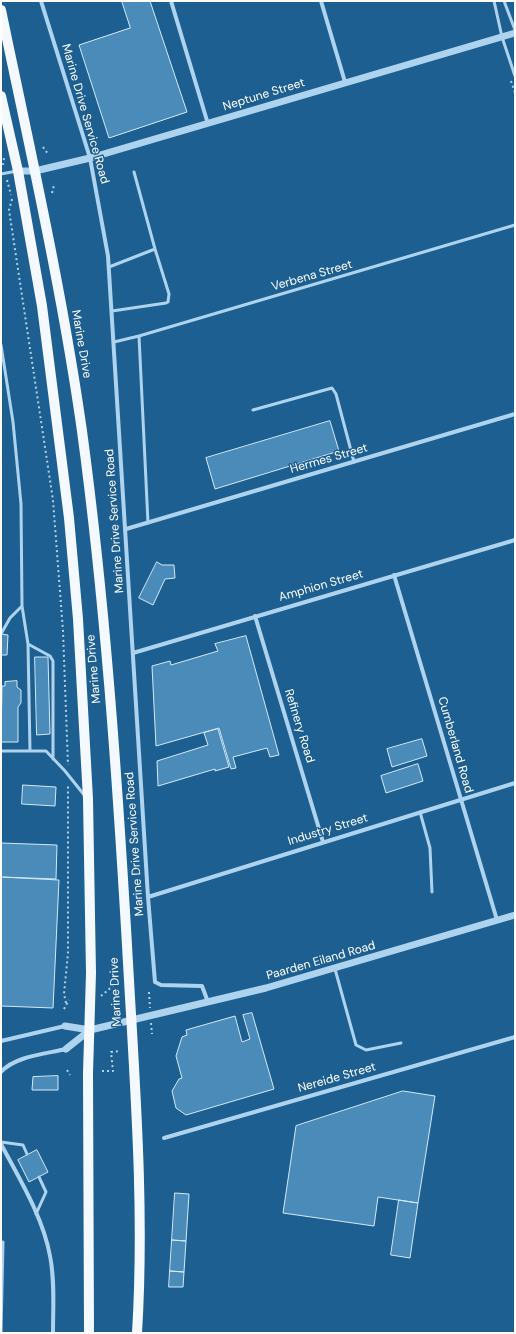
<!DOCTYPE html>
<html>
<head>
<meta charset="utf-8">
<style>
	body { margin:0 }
	#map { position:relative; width:516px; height:1334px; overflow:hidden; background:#1d5f90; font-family:"DM Sans",sans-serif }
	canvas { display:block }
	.frame { position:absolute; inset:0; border:2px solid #fff; pointer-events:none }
</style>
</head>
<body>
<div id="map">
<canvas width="516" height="1334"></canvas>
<div class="frame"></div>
</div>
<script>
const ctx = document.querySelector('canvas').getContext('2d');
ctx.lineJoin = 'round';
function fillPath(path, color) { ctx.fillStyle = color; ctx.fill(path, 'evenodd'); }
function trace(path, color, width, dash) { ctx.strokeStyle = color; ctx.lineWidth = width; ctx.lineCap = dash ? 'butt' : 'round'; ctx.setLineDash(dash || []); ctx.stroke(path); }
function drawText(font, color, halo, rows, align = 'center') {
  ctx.font = font + ' "DM Sans",sans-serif'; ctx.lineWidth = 3; ctx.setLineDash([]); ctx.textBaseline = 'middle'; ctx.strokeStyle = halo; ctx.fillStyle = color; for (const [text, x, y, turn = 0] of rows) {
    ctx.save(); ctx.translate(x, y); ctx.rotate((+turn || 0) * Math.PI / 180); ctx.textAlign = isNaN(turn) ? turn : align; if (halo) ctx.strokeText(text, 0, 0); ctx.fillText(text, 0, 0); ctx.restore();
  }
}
const building = new Path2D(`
	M122,1H150L187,112L109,138L79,45L130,28Z
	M330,421L339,451L215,489L206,458Z
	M157,562L162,565H174L175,578L165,579L153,605L139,598Z
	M1,634L8,635L7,655H1Z
	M246,636L279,755L270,757L267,748L233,757L236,768L231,769L219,728L156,746L152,666L170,661L171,665L218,651L215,644Z
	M35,657H48L50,734L37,735Z
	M17,681V687L21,690V703L18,707V742H1L2,686H5V682Z
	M218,729L229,767L215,771V769L158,786L157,761L208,745L204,733Z
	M422,739L427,756L392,767L387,749Z
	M418,764L423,781L386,793L381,776Z
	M23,785L56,787L55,806L22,804Z
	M1,843L57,845L56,879L1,877Z
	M1,877L59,880L53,1008L1,1006Z
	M252,1013L274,1089L186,1115L176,1108L172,1091L179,1079L182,1078L176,1056L182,1037L187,1035L186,1030L235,1016L242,1042L250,1039L243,1015Z
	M58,1076V1090H32L33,1077Z
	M403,1091L435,1096L418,1203L378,1197L374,1226L283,1213L296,1126Z
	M37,1150L48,1172L29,1182L18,1160Z
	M175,1193L189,1194L186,1241L172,1240Z
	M399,1200L418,1203L410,1258L391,1255Z
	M172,1240L186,1241L184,1272L170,1271Z
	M170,1271L184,1272L183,1287H169Z`);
fillPath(building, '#4a8bb9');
trace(building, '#d3eafa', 1);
trace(new Path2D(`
	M511,81L515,93
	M43,147L48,154
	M3,165L4,158
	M7,180L11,195
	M52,193L54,185
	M12,199L9,210L53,500L63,631L68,765
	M149,992L150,1008
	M101,996L115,984
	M66,1003L64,994L68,953V785
	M64,1009L69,1000
	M151,1023L152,1034
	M67,1070L70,1075
	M102,1071H113L111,1052L119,1051`), '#add3ee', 2, [2, 3]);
trace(new Path2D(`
	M494,1L502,37L515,76
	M504,1L515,30
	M1,174L17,171
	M109,267L155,249
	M112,311L166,303L168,302L169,294L155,249L134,172
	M139,336L148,523
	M114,342L139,336L515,225
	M1,345L13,422L21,504L22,606L28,644
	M253,410L332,388L336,394L354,462
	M1,634L10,618L22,606
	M1,751H46L65,771L85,796
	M30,751L28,644L50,656L53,661V759
	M420,812L430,848L432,892
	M335,969L356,1045L366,1050L401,1043
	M1,1142L23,1145L27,1154
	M36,1214L46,1192L39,1177
	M1,1333L3,1242`), '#add3ee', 3);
trace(new Path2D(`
	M41,1L90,158L108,256L148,897L155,982L161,985L202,986L208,1002
	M171,1L208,124
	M321,1L345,82
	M126,529L515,414
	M394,575L497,920
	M255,616L323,842
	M133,653L515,540
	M148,897L515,783
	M1,1041L65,1026
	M1,1072C15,1056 46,1054 66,1049
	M164,1138L515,1037
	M1,1144C20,1180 43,1217 50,1256C55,1281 53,1308 53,1333`), '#add3ee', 4);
trace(new Path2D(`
	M18,171H35L90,158L515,33
	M65,1026L90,1030
	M66,1049L90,1030L266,988L515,915`), '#add3ee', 7);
trace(new Path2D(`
	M1,10C30,150 62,290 82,431C105,601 117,774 127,945C134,1074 145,1204 137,1333
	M1,96L18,171L42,306L69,518L78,619L88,799L91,973L88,1073L89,1333`), '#f3f9ff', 10);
drawText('12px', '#fff', '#1d5f90', [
	["Neptune Street",264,95,-17],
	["Marine Drive Service Road",85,114,74],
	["Verbena Street",312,276,-16],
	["Marine Drive",81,344,80],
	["Hermes Street",329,459,-16],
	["Marine Drive Service Road",115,521,-94],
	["Amphion Street",321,586,-16],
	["Marine Drive",94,669,-95],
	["Refinery Road",299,726,73],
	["Cumberland Road",455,745,74],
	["Industry Street",328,830,-17],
	["Marine Drive Service Road",135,844,-94],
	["Paarden Eiland Road",321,961,-16],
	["Marine Drive",116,992,-93],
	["Nereide Street",337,1078,-16]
]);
</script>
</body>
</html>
